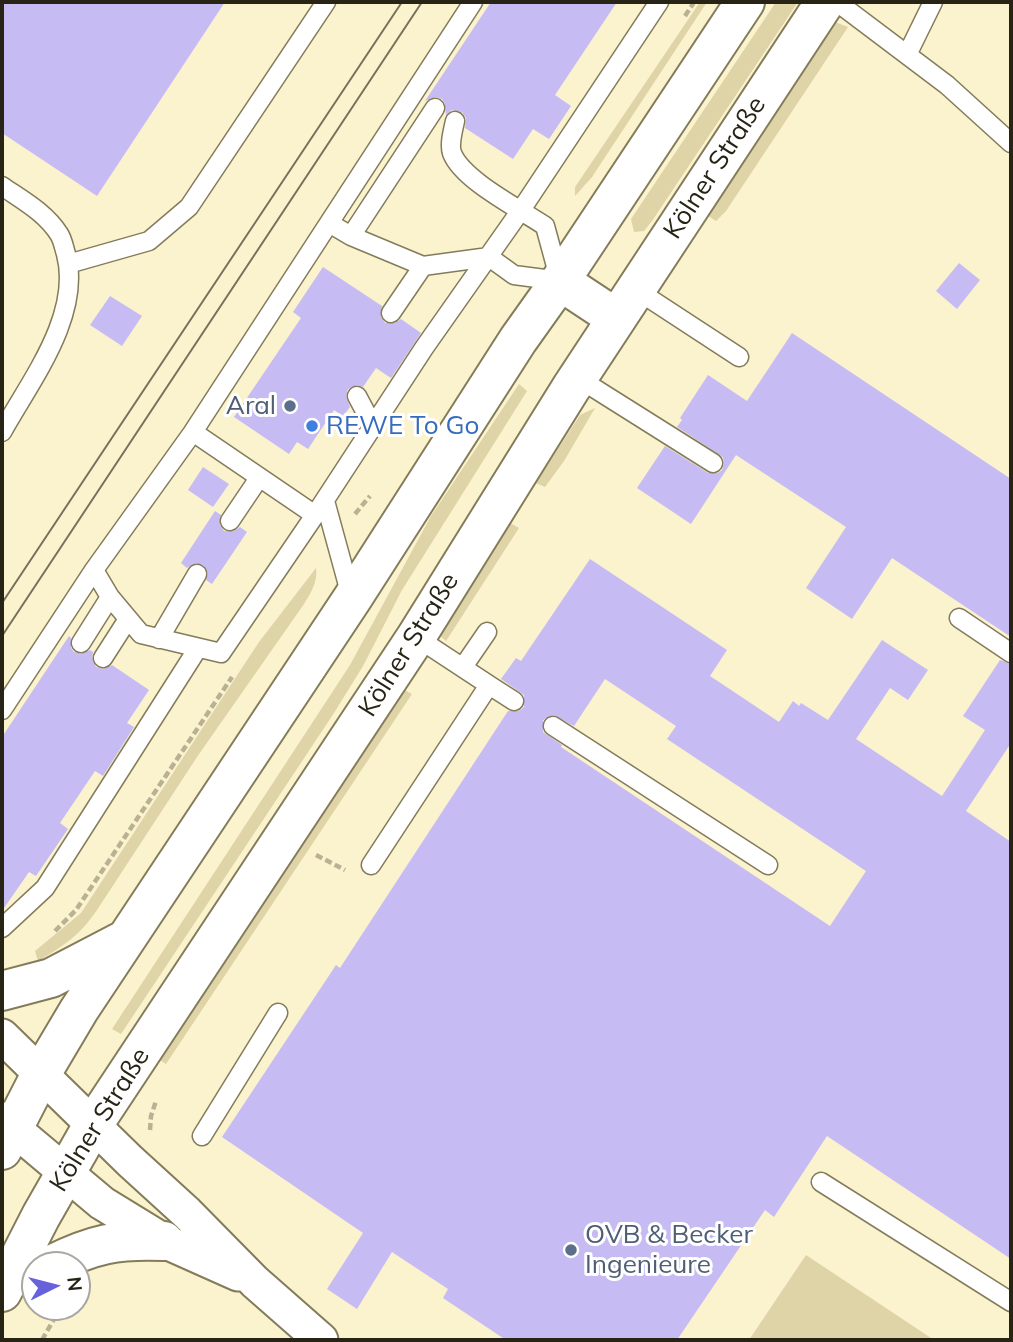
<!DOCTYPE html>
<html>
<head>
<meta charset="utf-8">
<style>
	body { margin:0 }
	#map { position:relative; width:1013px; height:1342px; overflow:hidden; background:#fbf2ce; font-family:Mulish,sans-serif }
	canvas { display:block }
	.frame { position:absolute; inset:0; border:4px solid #272416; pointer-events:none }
	.north { position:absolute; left:21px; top:1251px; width:70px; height:70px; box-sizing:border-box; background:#fff; border:2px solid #a9a7a2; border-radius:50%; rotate:84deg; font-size:19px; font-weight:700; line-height:28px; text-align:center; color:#272416 }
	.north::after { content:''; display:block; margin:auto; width:24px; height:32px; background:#6762dc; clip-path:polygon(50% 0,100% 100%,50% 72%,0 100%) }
</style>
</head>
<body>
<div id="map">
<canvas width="1013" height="1342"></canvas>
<div class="frame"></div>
<div class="north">N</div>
</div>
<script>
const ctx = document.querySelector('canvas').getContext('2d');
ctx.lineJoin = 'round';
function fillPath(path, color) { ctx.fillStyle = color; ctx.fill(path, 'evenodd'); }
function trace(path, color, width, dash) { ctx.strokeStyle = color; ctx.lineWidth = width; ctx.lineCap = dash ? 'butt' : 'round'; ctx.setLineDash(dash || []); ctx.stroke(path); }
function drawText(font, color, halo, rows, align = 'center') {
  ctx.font = font + ' Mulish,sans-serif'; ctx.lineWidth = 6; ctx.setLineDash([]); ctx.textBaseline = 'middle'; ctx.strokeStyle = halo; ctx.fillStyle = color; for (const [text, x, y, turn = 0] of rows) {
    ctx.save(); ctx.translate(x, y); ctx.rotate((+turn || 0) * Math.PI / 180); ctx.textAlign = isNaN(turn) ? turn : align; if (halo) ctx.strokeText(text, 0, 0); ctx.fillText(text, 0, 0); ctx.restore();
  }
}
fillPath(new Path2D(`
	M700,2H707L592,177L575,196V187Z
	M776,2H798L652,221L644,231L634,232L631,219Z
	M835,22L848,27L726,211L716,221L707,215Z
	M519,384L527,391L402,590L363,666L334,713L121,1034L112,1029L350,665L431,516Z
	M595,408L564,461L545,487L536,483L580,415Z
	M510,523L519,528L446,641L438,634Z
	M316,568C318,581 311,593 304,604L197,757L97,910C80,935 64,946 38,961L35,951L81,913L259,642Z
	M401,688L412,694L166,1064L157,1058Z
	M806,1255L934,1340H749Z`), '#ded4a7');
fillPath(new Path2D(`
	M2,2H225L97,196L2,133Z
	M491,2H617L555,95L571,106L549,139L533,129L513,159L465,128L466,118L462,112L452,110L446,115L445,104L442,99L435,97L425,101Z
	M959,263L980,280L957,309L936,291Z
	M323,267L382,306L381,317L385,323H395L401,319L421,333L391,378L376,368L363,387L357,385L348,389L346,396L350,407L343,416L334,410L308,449L297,442L289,454L234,417L301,318L293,312Z
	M110,296L142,316L122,346L90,325Z
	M792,333L1011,479V637L892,558L852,619L806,588L846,527L736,455L691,524L637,488L665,446L708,473H718L722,470L724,463L723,457L677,427L682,420L680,418L708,375L747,401Z
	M203,467L229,484L213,507L188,490Z
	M215,511L221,515L220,525L224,531H234L240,527L247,532L212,584L206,580L208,573L203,565L196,563L187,568L181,563Z
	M590,559L727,650L710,676L779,722L793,701L799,706L801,703L828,720L882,640L928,670L908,700L890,688L856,739L942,796L985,730L963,716L1000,660L1011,664V748L1009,746L966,811L1011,842V1259L827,1136L774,1217L765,1210L677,1340H506L443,1298L448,1289L392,1252L357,1309L327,1289L363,1233L222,1137L336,965L340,968L508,711H519L524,707V695L501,679L516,658L521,661ZM605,679L676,726L667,739L866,871L830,926L561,747L562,745L543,732V720L553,715L574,726Z
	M69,636L71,638V648L74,652L81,654L90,650L93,652L92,658L96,667L103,669L112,665L149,690L127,723L134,727L103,776L95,771L60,823L68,829L36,876L29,872L2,911V737Z`), '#c7bbf4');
const service = new Path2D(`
	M837,2L947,85L1011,143
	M907,55L933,2
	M455,121C453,130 449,145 452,153C462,180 520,209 545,226L560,281L514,275L489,257L423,266L351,236L329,223L193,432L315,515L424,348L521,210L659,2
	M2,186C22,200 45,212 59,234C63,240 64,248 66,254C82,315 31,380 2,432
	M329,223L473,2
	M351,236L435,108
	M68,264L149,241L189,207L326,2
	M635,289L739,357
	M391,313L423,266
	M578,378L713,463
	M357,396L373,426
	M193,432L94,570L110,597L141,634L221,653L315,515
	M325,501L351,596
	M230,521L259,478
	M959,618L1011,653
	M159,639L197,574
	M81,643L110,597
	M103,658L128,619
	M463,667L487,632
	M489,685L514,701
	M2,710L94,570
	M553,726L768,865
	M371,865L489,685L416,637
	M2,928L45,888L198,648
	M202,1136L278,1013
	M821,1182L1011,1302`);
const minor = new Path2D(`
	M2,1036L130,1161L187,1213L255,1282L321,1340
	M2,1119L102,1203L164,1241L238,1274`);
const secondary = new Path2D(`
	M560,281L616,318
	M2,991L51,978L122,941
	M2,1150L41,1074L79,1010L352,599L518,340L560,281L745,2
	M51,1265C93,1244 117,1239 164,1241
	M2,1292L41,1216L93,1125L416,637L571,388L825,2`);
trace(service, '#837b5a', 21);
trace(minor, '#837b5a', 37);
trace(secondary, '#837b5a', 42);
trace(new Path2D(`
	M685,16L694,2
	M355,514L370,496
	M316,855L345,870
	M55,931L76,910L232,677
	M150,1130L151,1116L156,1101
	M42,1340L61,1307`), '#b8b194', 4.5, [7, 3.5]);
trace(service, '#fff', 18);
trace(minor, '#fff', 33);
trace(secondary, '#fff', 38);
trace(new Path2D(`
	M2,603L402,2
	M2,636L422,2`), '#76715b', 2);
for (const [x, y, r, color] of [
	[290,406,7,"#5c6f8a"],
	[312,426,7,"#3f7fe0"],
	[571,1250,7,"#5c6f8a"]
]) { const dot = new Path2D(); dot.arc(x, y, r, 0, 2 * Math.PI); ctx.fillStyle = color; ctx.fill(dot); trace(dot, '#fff', 2.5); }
drawText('26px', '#272416', '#fff', [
	["Kölner Straße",715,168,-57],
	["Kölner Straße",409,645,-58],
	["Kölner Straße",100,1120,-58]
]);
drawText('26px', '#4e5e75', '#fff', [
	["Aral",276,406],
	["OVB & Becker",585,1235,"left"],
	["Ingenieure",585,1265,"left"]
], 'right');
drawText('26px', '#366cbe', '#fff', [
	["REWE To Go",326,426]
], 'left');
</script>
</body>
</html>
